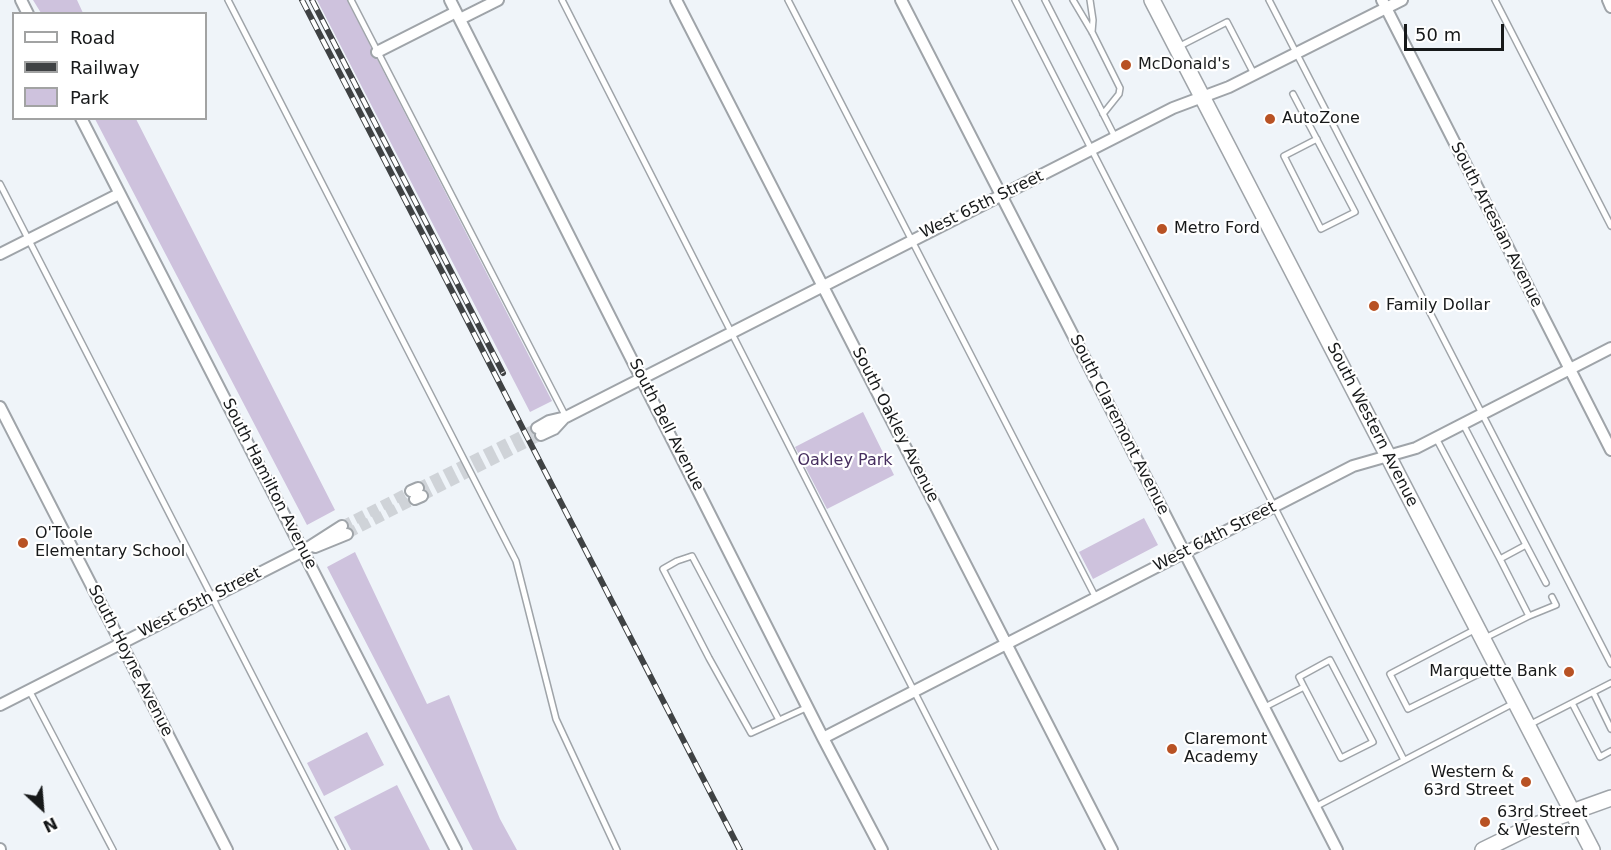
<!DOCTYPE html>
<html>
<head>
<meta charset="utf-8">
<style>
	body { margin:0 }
	#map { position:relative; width:1611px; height:850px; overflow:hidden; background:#eff4f9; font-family:"DejaVu Sans",sans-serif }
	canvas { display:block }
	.legend { position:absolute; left:12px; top:12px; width:195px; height:108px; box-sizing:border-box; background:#fff; border:2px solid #a2a3a3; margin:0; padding:8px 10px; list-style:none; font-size:18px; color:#17191a }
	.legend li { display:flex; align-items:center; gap:12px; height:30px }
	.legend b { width:30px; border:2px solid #a2a3a3 }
	.north { position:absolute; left:12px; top:778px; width:60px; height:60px; -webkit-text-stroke:4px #fff; paint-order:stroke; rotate:154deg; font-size:16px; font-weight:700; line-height:24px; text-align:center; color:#17191a }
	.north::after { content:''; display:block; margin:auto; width:21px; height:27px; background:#17191a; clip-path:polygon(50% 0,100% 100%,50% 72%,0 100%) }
	.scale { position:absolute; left:1404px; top:24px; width:100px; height:27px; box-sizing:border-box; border:3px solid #17191a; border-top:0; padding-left:8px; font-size:18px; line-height:21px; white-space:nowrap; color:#17191a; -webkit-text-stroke:4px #fff; paint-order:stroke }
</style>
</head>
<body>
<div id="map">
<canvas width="1611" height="850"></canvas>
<ul class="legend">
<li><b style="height:8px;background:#fff"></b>Road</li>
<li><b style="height:8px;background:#3f4244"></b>Railway</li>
<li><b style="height:16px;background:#cec2dd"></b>Park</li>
</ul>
<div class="north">N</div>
<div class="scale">50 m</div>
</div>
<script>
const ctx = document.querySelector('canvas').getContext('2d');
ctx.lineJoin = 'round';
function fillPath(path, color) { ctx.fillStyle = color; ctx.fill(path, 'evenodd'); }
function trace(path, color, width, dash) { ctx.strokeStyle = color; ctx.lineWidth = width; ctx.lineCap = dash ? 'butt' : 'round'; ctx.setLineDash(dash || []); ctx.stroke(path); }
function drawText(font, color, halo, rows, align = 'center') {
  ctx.font = font + ' "DejaVu Sans",sans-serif'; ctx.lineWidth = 4.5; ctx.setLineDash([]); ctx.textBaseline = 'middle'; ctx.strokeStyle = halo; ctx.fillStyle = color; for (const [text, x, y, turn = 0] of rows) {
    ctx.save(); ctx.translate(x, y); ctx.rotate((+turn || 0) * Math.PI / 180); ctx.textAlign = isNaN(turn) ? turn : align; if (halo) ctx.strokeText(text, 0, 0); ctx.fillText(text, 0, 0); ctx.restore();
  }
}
fillPath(new Path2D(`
	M33,0H77L83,13H41Z
	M317,0H347L552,401L530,412Z
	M95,119H136L335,510L307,525Z
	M863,412L894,475L827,509L795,447Z
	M1144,518L1158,545L1093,579L1079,552Z
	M355,552L427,704L449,695L500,819L517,850H473L327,567Z
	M367,732L384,765L324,796L307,763Z
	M397,785L430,850H351L334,817Z`), '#cec2dd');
trace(new Path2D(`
	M418,488L537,428
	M422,496L541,435
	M342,526L411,491
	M347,534L415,499`), '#cfd3d8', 10, [10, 5]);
const service = new Path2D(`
	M228,0L516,561L556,719L617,850
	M351,0L566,417
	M562,0L995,850
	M788,0L1096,598
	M1015,0L1404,760
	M1045,0L1115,137
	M1073,0L1092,32L1120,88L1119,94L1103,114
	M1090,0L1093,20L1092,32
	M1269,0L1611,664
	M1495,0L1611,226
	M1178,47L1227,22L1254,74
	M1293,94L1355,212L1321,229L1284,156L1317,139
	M0,184L342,850
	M1436,438L1500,559L1526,545L1463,424
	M1526,545L1546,583
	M1529,616L1556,605L1552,597
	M1476,629L1390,674L1408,709L1495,666
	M1483,639L1529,616L1500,559
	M29,690L113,850
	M1593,692L1611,729
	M1572,703L1600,757L1611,751
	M1263,708L1304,687L1341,758L1373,742L1330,660L1299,677L1304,687
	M779,720L692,556L677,561L663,569L709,658L751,733L808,707
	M1529,725L1611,683
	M1315,807L1514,703`);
const minor = new Path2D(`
	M21,0L28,14
	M450,0L823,738L882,850
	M676,0L1112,850
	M901,0L1337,850
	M1382,0L1611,450
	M1608,0L1611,7
	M460,19L498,0
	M377,52L456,12
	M81,118L456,850
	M0,254L119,194
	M0,407L227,850
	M537,428L549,421L566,417L1173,108L1229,87L1402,0
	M541,435L554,429L565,417
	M411,491L418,488
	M415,499L422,496
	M315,547L347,534
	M0,705L303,551L342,526
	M823,738L1353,466L1416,448L1611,348
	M0,849V850`);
const secondary = new Path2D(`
	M1152,0L1592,850
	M1483,850L1530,827L1611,798`);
trace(service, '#9fa4a9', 8);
trace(minor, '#9fa4a9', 14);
trace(secondary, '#9fa4a9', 18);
trace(service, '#fff', 5);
trace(minor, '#fff', 10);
trace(secondary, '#fff', 15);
const rail = new Path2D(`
	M302,0L740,850
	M312,0L503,373`);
trace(rail, '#3f4244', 6);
trace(rail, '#fff', 4, [11]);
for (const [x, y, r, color] of [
	[1126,65,6,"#b85224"],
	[1270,119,6,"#b85224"],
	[1162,229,6,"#b85224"],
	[1374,306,6,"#b85224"],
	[23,543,6,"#b85224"],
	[1569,672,6,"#b85224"],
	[1172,749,6,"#b85224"],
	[1526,782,6,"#b85224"],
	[1485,822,6,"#b85224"]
]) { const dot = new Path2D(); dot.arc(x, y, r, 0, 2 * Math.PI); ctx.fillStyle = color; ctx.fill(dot); trace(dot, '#fff', 2); }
drawText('16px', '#17191a', '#fff', [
	["McDonald's",1138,65],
	["AutoZone",1282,119],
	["Metro Ford",1174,229],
	["Family Dollar",1386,306],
	["O'Toole",35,534],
	["Elementary School",35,552],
	["Marquette Bank",1557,672,"right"],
	["Claremont",1184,740],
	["Academy",1184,758],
	["Western &",1514,773,"right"],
	["63rd Street",1514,791,"right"],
	["63rd Street",1497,813],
	["& Western",1497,831]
], 'left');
drawText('16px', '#17191a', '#fff', [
	["West 65th Street",982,205,-26],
	["South Artesian Avenue",1496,225,63],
	["South Bell Avenue",666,425,63],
	["South Oakley Avenue",895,425,63],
	["South Claremont Avenue",1119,425,63],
	["South Western Avenue",1372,425,63],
	["South Hamilton Avenue",269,484,63],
	["West 64th Street",1215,537,-27],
	["West 65th Street",200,603,-27],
	["South Hoyne Avenue",130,661,63]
]);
drawText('16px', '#462e5f', '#fff', [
	["Oakley Park",845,461]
]);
</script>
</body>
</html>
